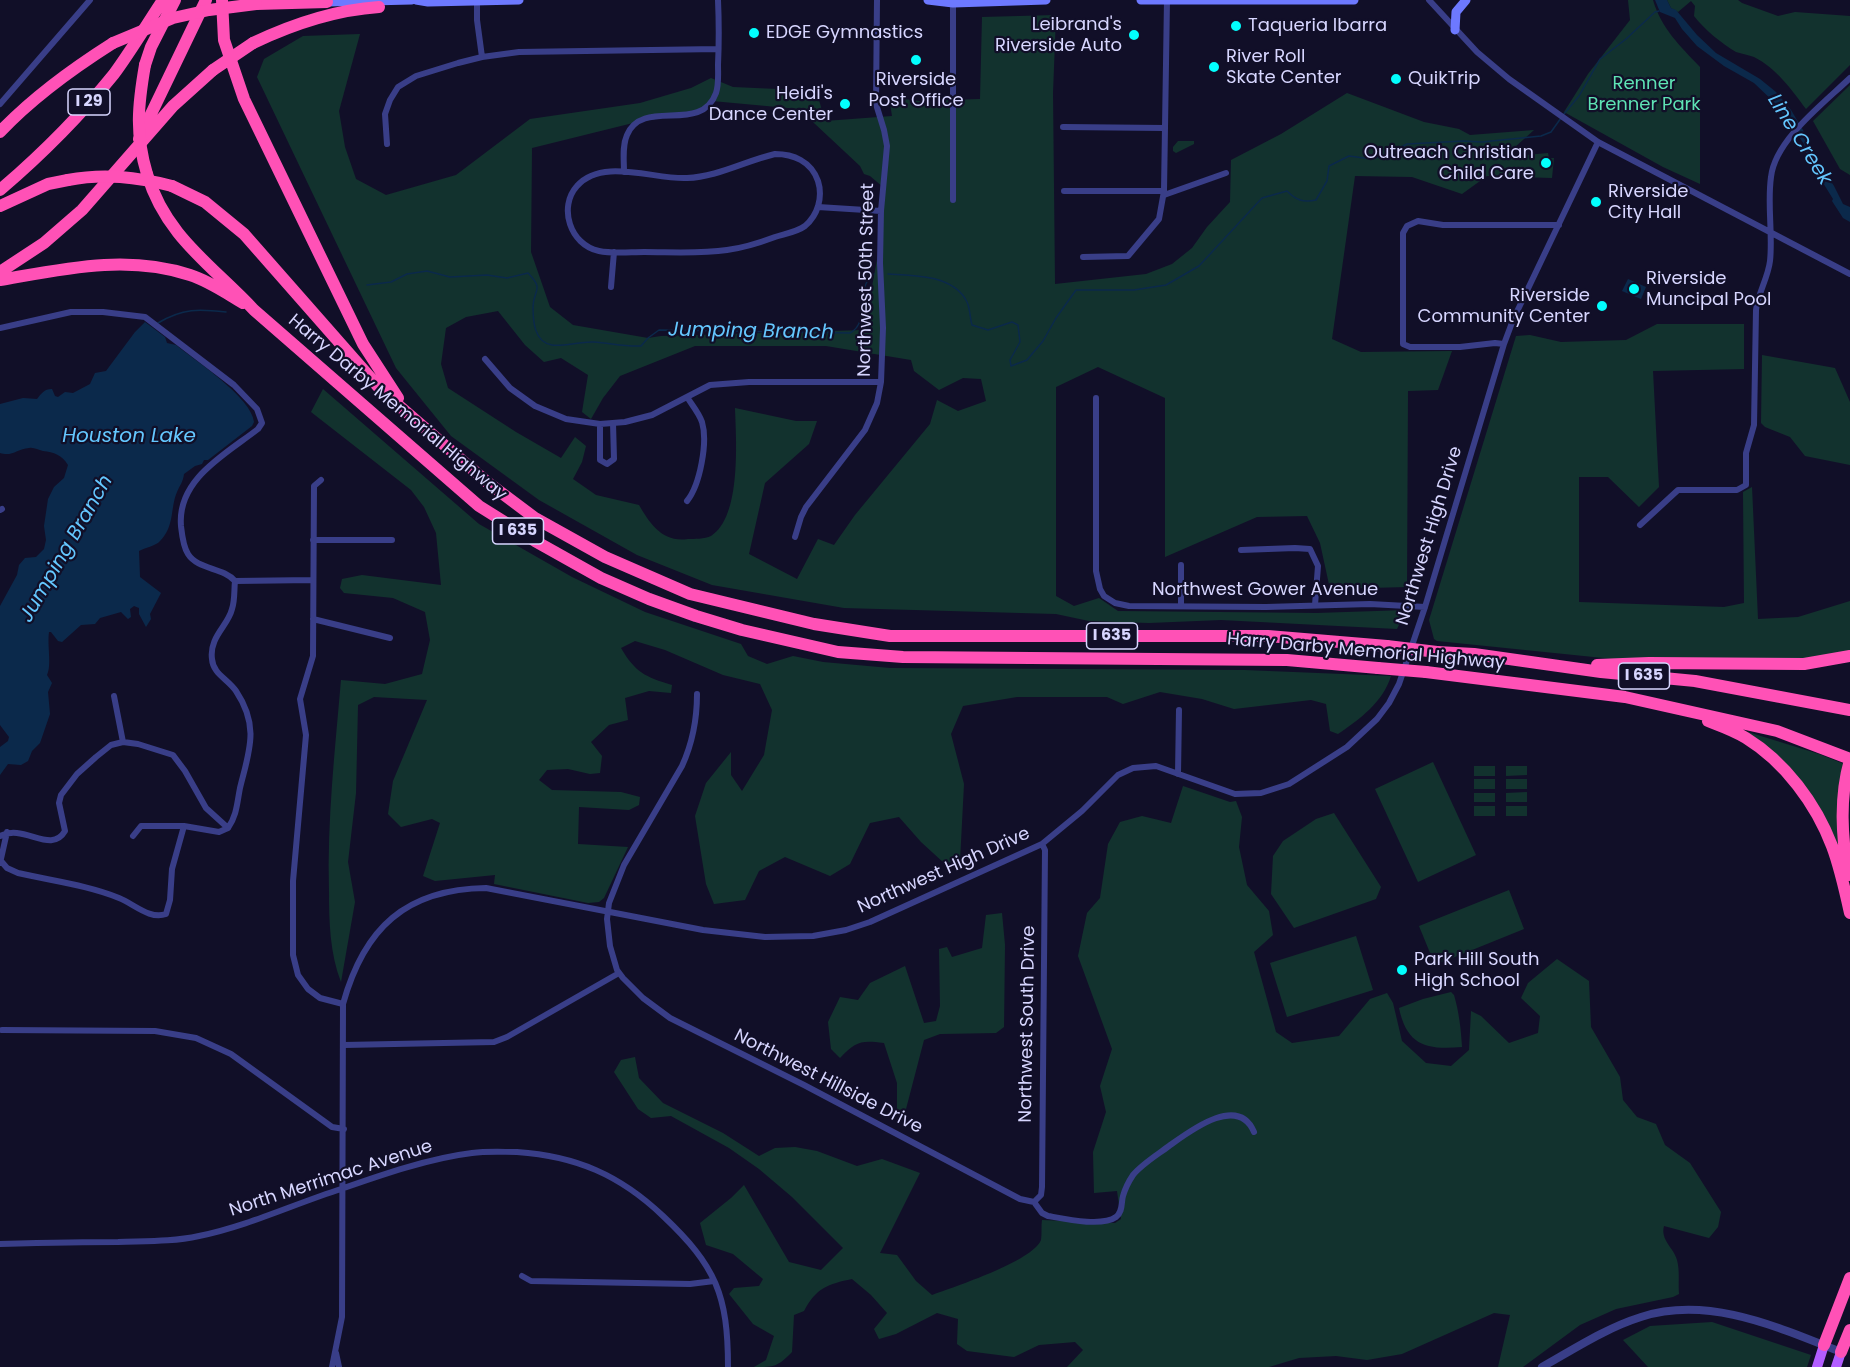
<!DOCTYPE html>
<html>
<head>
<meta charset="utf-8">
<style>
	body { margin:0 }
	canvas { display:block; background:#110f28 }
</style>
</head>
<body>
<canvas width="1850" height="1367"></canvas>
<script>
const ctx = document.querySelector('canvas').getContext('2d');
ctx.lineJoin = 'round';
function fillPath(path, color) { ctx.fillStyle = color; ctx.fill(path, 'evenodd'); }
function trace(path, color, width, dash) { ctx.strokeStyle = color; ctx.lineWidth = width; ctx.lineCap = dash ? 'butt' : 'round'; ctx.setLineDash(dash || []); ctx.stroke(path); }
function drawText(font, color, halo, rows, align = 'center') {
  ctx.font = font + ' Poppins,sans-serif'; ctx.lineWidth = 4.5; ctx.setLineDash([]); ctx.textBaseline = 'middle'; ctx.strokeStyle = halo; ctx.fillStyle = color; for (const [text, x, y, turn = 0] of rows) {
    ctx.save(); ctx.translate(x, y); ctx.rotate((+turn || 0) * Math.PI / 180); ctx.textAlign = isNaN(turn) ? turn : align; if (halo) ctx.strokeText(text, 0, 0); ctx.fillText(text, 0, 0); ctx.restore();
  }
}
fillPath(new Path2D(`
	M1628,0H1653C1661,28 1680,46 1700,67V184L1663,167L1564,112L1588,74L1630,20Z
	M1667,0H1738L1742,3L1778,16L1795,12L1850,16V65L1806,109C1792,90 1776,68 1754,57C1749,55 1742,54 1736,52C1721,43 1705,30 1694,16L1695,6L1691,1L1678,12L1671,8Z
	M1056,15L1053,93L1055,284L1146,274L1172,264L1192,248L1207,227L1230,202L1231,160L1281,134L1347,93L1424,122L1459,129L1470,135L1534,130L1504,157L1548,153L1549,158H1554L1552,178L1487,176L1462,194L1412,177L1355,176L1332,339L1361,352L1452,351L1438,390L1408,391L1407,587L1330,589L1320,543L1307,516L1257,517L1165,557V398L1098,367L1056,387V596L1074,606L1099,598L1118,611L1317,613L1406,610L1397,629L1221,620L1149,623L1089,621L1056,614L844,608L712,585L637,555L539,500L451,436L396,368L257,77L264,59L303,36L360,34L339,111L345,147L356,179L386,195L456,175L530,119L640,103L691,88L711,78L733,87L799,90L805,98L819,100L825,121L892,116L889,97L919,101L980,99L982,17ZM712,101L799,109L860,166L864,174L870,176L883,187L881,238L864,330L661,336L648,338L573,325L550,307L531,252L532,148L637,122L695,113ZM498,311L525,345L544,362L561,358L588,375L582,412L591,419L603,398L620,376L695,346H826L911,360L914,371L939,390L963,378L981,379L986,401L958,411L937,400L930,424L855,515L834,545L818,539L797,579L749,554L765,483L809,444L817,421H796L735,408C736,439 742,517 711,536C705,539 694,539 688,539C663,543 650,524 639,505L596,495L573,479L582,462L586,446L575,437L561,458L516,432L448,388L441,364L446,328L466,317Z
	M1850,85V175L1840,169L1813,121Z
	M1178,141H1194V144L1176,153L1173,151V147Z
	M1657,324H1744V369L1653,371L1659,487L1639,507L1608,477H1579V602L1724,607L1744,603L1743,492L1752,487L1758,619L1798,617L1850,601V654L1818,661L1623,660L1437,641L1434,639L1429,620L1516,336L1530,335L1561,342L1626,340Z
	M1762,355L1835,368L1850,402V465L1805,456L1790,437L1765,427L1761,423Z
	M323,389L479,524L572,577L645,612L741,644L748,656L767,664L793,656L823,662L890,668L1244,670L1391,676C1383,702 1360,719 1338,734L1330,731L1326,704L1311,700L1234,709L1202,699L1160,692L1123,704L1107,697H1017L963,706L951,734L964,784L960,861L944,863L921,842L899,817L870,823L850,864L830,876L785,857L759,871L745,900L714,904L706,884L695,816L706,783L731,752V775L742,791L764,755L772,710L760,684L723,675L665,650L635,641L621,648C635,672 645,677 672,685L671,693L649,691L625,698L628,720L609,725L591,742L602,756L600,773L590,774L568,769L547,770L539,780L552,790L621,792L640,797L639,805L629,810L579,807L578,844L628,847L604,898L599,902L588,903L494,884L495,875L435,881L423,876L440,823L432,819L401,827L388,814L393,781L427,700L374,697L358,705L356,793L348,862L355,902L341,982C330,954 329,922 329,891C327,821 335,750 341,680L385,684L422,674L430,640L425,612L393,598L344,593L340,588L342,579L362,575L441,585L436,533L424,507L411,490L311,412Z
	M1738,729L1819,754L1844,764L1842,868L1816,807Z
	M1433,762L1476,855L1418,882L1375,789Z
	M1474,766H1495V776H1474Z
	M1506,766H1527V775L1506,776Z
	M1474,779H1495V789H1474Z
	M1506,779H1527V789H1506Z
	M1183,786L1230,802L1236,801L1242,817L1239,847L1247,885L1269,911L1273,935L1254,952L1276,1032L1292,1043L1339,1036L1370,999L1387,993L1393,1003L1402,1041L1426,1063L1451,1066L1469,1050L1471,1011L1481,1016L1509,1043L1538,1033L1540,1016L1521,998L1528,983L1557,959L1589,981L1591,1027L1620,1077L1623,1100L1637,1117L1656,1124L1665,1145L1690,1163L1721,1212L1718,1227L1709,1238L1664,1226C1660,1240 1674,1248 1677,1260C1680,1271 1678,1284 1679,1294L1673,1297L1616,1309L1580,1325L1523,1367H1498L1510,1315L1494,1313L1402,1354L1367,1360L1336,1356L1299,1358L1269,1367H1067L1083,1350L1075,1342L1039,1345L1014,1357L967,1351L957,1344L958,1319L937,1313L896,1334L879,1339L874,1329L887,1313L871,1295L852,1279C828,1284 816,1288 804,1311L794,1315L792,1352C777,1367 775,1367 754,1367L766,1360L774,1336L753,1324L729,1294L734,1288L759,1286L763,1279L733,1254L706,1245L700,1223L731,1198L744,1185L789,1262L821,1270L843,1248L792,1197L759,1169L729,1148L671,1116L651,1118L638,1109L614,1072L621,1060L635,1057L639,1078L663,1103L723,1133L759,1156L775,1148L795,1147L817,1151L857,1166L882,1159L920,1173L880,1253L897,1255L916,1281L932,1295C954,1287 1033,1261 1041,1240C1042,1234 1041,1226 1042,1220L1115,1223L1121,1219L1117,1191L1094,1193L1093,1152L1106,1112L1100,1086L1112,1049L1078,956L1087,913L1100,898L1108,844L1120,822L1142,816L1171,823Z
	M1527,792V802H1506V793Z
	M1474,793H1495V802H1474Z
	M1474,806H1495V816H1474Z
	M1506,806H1527V816H1506Z
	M1334,813L1381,887L1376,899L1294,928L1271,894L1273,856L1283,841L1316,819Z
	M1509,890L1524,929L1435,965L1419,926Z
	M1002,913L1005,945L1004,1027L996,1033L940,1034L924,1040L906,1109L897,1110V1083L884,1043C861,1040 856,1041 840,1058L831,1049L828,1022L840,997L858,1000L870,983L905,966L924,1023L936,1021L940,1006L939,949L947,947L952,957L982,948L986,915Z
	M1356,936L1373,990L1287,1017L1270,963Z
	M1451,992L1454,995C1459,1012 1461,1029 1462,1047C1427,1050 1407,1046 1399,1008L1423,999Z
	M1712,1322L1811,1355L1807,1367H1648L1623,1340L1650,1326Z`), '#12322e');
fillPath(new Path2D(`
	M1655,0H1667L1671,8L1676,10L1697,35L1716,53L1760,79L1776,92L1791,110L1803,130L1813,154L1834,186L1843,204L1850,207V222L1843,218L1832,201L1833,199L1807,157L1804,144L1775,103L1754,83L1724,66L1697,46L1682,29L1675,18L1660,12Z
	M1628,279L1646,287L1641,299L1622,291Z
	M145,322L165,337L167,343L176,345C196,361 252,398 254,422L252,426L208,460H204L202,464L195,466L184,474C183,482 180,485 177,492C170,508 175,526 160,541C156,546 146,547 139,551L140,577L161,593L150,614L151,619L146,627L139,614V608L134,606L130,609L131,617L128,619L121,612L100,618L95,624L81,625L62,642L58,641L51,632H49C47,646 52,665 47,675L52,683L48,692L50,714L40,743L32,751L28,761L21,765L8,764L0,775V747L8,741L9,737L0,725V606L17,575L19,565L25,558L36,557L44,549L46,540L44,526L48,499L54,487L64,478L68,465C62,455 54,452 43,451C38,450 34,447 29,448C17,449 12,457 0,453V404L23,398L37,399C41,394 44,389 52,389L55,396L58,397L65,392L73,393L90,384L95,373L106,371L135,332Z`), '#0b294b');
trace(new Path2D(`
	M1564,114L1579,96L1600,59L1626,39L1655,12L1659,11
	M888,274C913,275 954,275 967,302C970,308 970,318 972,325L988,330L1012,322L1018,325L1020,342L1010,360L1011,366L1027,360L1043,341L1056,318L1076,290H1134L1166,285L1199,266L1262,198L1287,191C1296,200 1303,203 1316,200L1327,181L1329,166L1349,156L1372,159L1388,154L1407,144L1463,141L1482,142L1541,136L1551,132L1561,118
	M367,285L391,282L407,274L427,271L450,277L487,275L507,278L528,273C545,290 533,290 533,307C533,321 534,342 552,345C562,347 582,341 594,342C610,343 625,347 641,346L648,338L659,330L850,333C872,321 853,289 874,274
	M158,323C183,308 199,309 226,312`), '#0b294b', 1.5);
trace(new Path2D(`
	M477,0V20L482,57
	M1429,0L1477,52L1509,79L1598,142L1850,274
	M0,104L90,0
	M1063,127L1165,128
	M387,144L385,114L390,100L398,87L416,76L458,63L482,57L519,52L718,49
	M775,154C793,154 811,161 818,181C823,197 818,215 805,226C797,232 784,234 775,237C759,243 743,248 727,250C700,254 671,252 644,252C630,252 613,254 599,251C570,245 558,207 577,186C602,157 655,180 687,178C717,177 745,161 775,154Z
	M624,172C624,160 622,146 627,135C643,97 701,135 716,93C719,84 718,74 718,65C719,43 719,22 718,0
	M1064,191H1164
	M1164,195L1226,173
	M953,200V3
	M818,207L881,211
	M1083,257L1128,256L1159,219L1164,191L1167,0
	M611,287L614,252
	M0,328L71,312H103L145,317L234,385L257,409L262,423L258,429C226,454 177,479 181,526C182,535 183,546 188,554C198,570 223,567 235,581C234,590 235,600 232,609C228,626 209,637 212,659C213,674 228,679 236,691C260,727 249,751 240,788C237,803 237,815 228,828
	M1504,344L1495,343L1460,347H1410L1403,344V233L1407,226L1418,221L1443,225H1559
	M485,359L510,388L535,406L566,419L600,424L625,422L652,415L710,385L749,382H881
	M687,397C692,405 699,413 702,422C708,442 700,485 687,501
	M1096,398V571L1100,589L1104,596L1115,603L1129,606L1266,607L1370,604L1425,607
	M600,424V460L607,464L614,459L613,423
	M321,480L314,486L313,656L300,699L306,735L293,881V955L298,975L308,989L320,998L343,1004
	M0,510L2,509
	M1640,525L1678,490H1737L1746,485V453L1754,425L1756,310C1758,293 1768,278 1770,261C1773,233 1767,205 1771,177C1775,140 1824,103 1850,78
	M795,537L801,517L806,507L865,430L877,403L881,382L883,328L880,263L881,211L887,146L884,130L876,104L877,0
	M313,540H392
	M1241,550L1295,548L1310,549L1318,566L1315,605
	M1181,565V606
	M235,581L313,580
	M313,619L390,638
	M697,694C697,720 693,742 682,766L624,865L609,903L607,919L610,946L617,970L623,978L643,998L670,1018L804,1085L1020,1199L1034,1202
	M114,696L123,742
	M1178,774L1179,710
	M0,836C24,823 51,855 65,831L59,803L61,795L77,774L96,757L111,745L123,742L138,744L173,755L185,771L206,808L228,828
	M133,836L141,826H184
	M1,861L7,868L18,873C52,881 87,885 119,898C134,904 150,920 166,914L170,900L172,869L184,826L219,832L228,828
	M0,863L7,832
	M2,1030L155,1031L196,1038L231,1054L332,1127L344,1129
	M344,1045L494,1042L507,1037L619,973
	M1034,1202L1041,1195L1042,1187L1045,850L1042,844
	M1034,1202L1042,1213L1048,1216C1065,1219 1102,1227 1116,1217C1123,1212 1121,1203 1123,1196C1125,1189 1129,1181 1133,1175C1142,1164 1157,1155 1169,1146C1190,1131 1238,1094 1254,1132
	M0,1244C39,1243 79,1242 118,1242C145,1241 172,1242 199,1236C248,1226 294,1204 341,1189C381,1175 430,1158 472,1153C487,1151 502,1152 517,1152C576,1156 620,1175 663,1216C716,1266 728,1295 728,1367
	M522,1276L531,1281L690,1284L714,1281
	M336,1353L339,1367
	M332,1367L342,1317L343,1004C364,928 406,889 486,888L703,930L765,937L813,936L846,930L870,922L1042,844L1082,811L1118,775L1133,768L1156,766L1235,794L1261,793L1289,784L1347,747L1377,719L1389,703L1399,684L1425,607L1504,344L1513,320L1598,142`), '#393e88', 6);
trace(new Path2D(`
	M1542,1367C1574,1349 1606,1328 1641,1317C1709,1295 1779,1328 1841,1352`), '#393e88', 8);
trace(new Path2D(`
	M416,0L428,2L519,0
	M928,0L953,3L1046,0
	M1141,0H1354
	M327,2L412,0
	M1455,30L1456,12L1466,0`), '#6d79ff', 9);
trace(new Path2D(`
	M1817,1367L1824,1345
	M1836,1367L1841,1352`), '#b25dff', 10);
trace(new Path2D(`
	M222,0L224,40L244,99L363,344L398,398
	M256,4L327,2
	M253,43C293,24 334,10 379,7
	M145,65L151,47L175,0
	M0,132C33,97 72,69 113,43
	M139,139L206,0
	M147,174C166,237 212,265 254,310L479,506L535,541L601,578L649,599L696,616L742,630L838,652L903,657L1287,660L1378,668
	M172,186L205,202L244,234L382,391L487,482L535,518L605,557L690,594L814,624L890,636H1268L1387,646
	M0,190C41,155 80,116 114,74C131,51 147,24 163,0
	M0,206L48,184L68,180
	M0,272L44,243L82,210L173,106L213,70
	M0,280C63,269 127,254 190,275C209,281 226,293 243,303
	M1437,652L1474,654L1601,672L1695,681L1850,710
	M1597,665L1649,663L1804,664L1850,656
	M1426,672L1625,697L1777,731L1850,759
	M1708,721C1721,726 1735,731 1746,738C1785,762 1816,804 1832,846C1840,867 1845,890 1850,913
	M1848,875C1842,837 1839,798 1850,760
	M1824,1345L1850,1278
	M1841,1352L1850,1330`), '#ff51b6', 12);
trace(new Path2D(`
	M113,43L173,18L209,10L256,4
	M145,65C138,105 135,134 147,174
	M213,70L253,43
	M68,180C104,173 137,177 172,186
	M1387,646L1437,652
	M1378,668L1426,672`), '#ff51b6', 12);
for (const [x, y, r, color] of [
	[1236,26,6,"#02fffe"],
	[754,33,6,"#02fffe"],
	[1134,35,6,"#02fffe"],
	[916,60,6,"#02fffe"],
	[1214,67,6,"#02fffe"],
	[1396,79,6,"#02fffe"],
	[845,104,6,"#02fffe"],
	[1546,163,6,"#02fffe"],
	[1596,202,6,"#02fffe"],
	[1634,289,6,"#02fffe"],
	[1602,306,6,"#02fffe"],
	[1402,970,6,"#02fffe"]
]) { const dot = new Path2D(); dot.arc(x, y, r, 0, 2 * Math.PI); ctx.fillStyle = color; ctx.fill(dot); trace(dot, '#110f28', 2); }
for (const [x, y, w] of [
	[89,102,42],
	[518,531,51],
	[1112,636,51],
	[1644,676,51]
]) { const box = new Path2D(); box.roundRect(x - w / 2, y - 13, w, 26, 4.5); ctx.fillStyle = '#110f28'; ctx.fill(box); trace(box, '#d7d6ff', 1.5); }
drawText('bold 16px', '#d7d6ff', null, [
	["I 29",89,102],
	["I 635",518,531],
	["I 635",1112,636],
	["I 635",1644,676]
]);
drawText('18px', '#d7d6ff', '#110f28', [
	["Leibrand's",1122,25,"right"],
	["Riverside Auto",1122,46,"right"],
	["Taqueria Ibarra",1248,26],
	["EDGE Gymnastics",766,33],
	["River Roll",1226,57],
	["Skate Center",1226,78],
	["QuikTrip",1408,79],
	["Riverside",916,80,"center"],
	["Post Office",916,101,"center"],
	["Heidi's",833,94,"right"],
	["Dance Center",833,115,"right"],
	["Outreach Christian",1534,153,"right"],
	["Child Care",1534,174,"right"],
	["Riverside",1608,192],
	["City Hall",1608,213],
	["Riverside",1646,279],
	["Muncipal Pool",1646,300],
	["Riverside",1590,296,"right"],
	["Community Center",1590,317,"right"],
	["Park Hill South",1414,960],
	["High School",1414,981]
], 'left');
drawText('18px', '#5ee3b4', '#110f28', [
	["Renner",1644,84],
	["Brenner Park",1644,105]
]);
drawText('18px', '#d7d6ff', '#110f28', [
	["Northwest 50th Street",867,280,-89],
	["Harry Darby Memorial Highway",397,408,40],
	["Northwest High Drive",1430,536,-73],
	["Northwest Gower Avenue",1265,590],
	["Harry Darby Memorial Highway",1366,652,5],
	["Northwest High Drive",944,871,-24],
	["Northwest South Drive",1028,1024,-89],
	["Northwest Hillside Drive",828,1082,27],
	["North Merrimac Avenue",331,1179,-18]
]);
drawText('italic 20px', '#64c7ff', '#110f28', [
	["Line Creek",1799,140,58],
	["Jumping Branch",751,332,1],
	["Houston Lake",129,437],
	["Jumping Branch",67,549,-60]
]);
</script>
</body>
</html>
